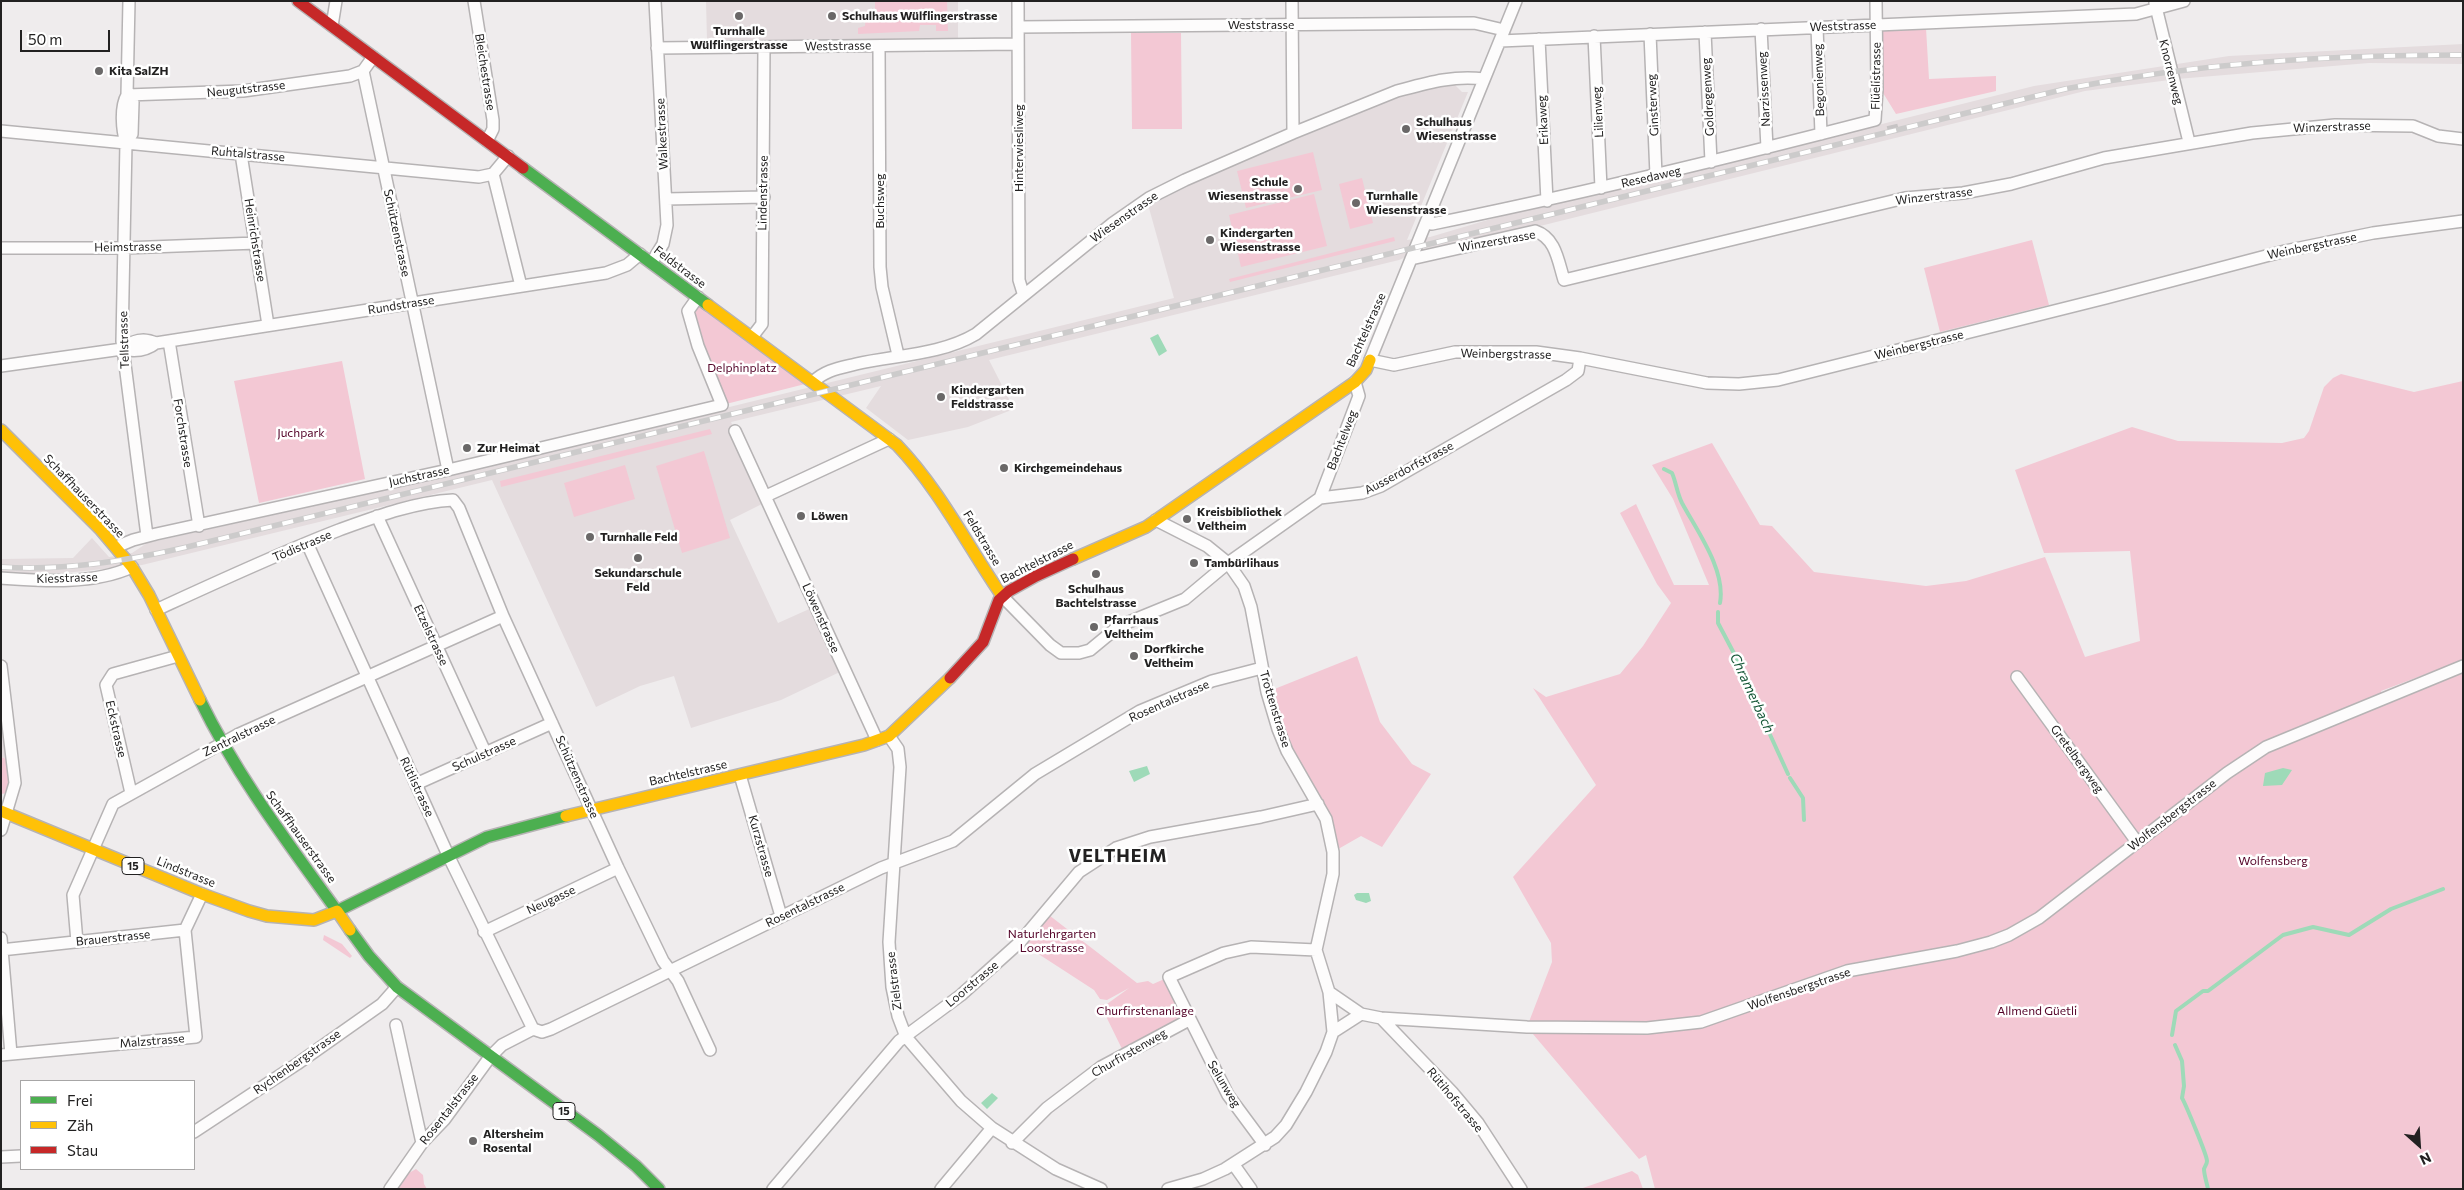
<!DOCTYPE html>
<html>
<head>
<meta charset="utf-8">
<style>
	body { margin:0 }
	#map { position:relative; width:2464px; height:1190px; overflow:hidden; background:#efeced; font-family:Commissioner,sans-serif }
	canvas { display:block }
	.frame { position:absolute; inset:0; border:2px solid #222121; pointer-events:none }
	.legend { position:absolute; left:20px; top:1080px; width:175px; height:90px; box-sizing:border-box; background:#fff; border:1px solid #a7a6a6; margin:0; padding:6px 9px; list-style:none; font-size:15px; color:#222121 }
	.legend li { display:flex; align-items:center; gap:10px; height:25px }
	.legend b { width:25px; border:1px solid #a7a6a6 }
	.north { position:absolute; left:2394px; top:1120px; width:50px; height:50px; -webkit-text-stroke:4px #fff; paint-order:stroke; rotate:154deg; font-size:14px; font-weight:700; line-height:20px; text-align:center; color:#222121 }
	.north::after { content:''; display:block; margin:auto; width:18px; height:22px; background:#222121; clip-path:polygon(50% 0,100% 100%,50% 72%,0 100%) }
	.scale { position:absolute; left:20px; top:30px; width:90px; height:22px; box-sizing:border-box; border:2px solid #222121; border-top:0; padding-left:6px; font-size:15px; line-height:18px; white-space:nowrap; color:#222121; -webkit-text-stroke:4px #fff; paint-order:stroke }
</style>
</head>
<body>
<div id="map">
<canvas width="2464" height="1190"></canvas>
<div class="frame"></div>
<ul class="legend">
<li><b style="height:6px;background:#4caf50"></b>Frei</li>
<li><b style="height:6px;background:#ffc107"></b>Zäh</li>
<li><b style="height:6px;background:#c62828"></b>Stau</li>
</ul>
<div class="north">N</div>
<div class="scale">50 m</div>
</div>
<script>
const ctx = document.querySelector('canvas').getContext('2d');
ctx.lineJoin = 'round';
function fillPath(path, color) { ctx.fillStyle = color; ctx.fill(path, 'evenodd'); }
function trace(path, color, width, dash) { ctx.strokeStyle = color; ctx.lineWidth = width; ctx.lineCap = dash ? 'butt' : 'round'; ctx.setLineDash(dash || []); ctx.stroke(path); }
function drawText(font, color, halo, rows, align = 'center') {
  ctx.font = font + ' Commissioner,sans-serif'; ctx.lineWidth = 5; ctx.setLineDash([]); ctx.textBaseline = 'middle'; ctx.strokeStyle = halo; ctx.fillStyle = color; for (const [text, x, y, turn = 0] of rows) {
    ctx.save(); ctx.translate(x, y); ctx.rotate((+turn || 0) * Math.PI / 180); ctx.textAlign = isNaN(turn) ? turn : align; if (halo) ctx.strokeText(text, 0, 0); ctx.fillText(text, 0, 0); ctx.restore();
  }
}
fillPath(new Path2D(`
	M706,1H958V45L764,47L707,40Z
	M2463,44V64L2369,63L2177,79L2085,91L1540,226L1424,249L1399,260L989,360L1014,409L968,427L908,440L866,408L881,386L731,422L768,501L730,520L778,623L816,606L844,670L781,700L691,728L674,676L640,686L596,707L492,480L142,565L65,573H1V559L73,558L92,538L109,557L132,553L147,543L452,475L1174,298L1149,208V198L1397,91L1459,77L1455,85L1462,92H1468L1407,240L1430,237L1535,206L1674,176L2034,86L2229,56Z
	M1,666L13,761L1,757Z`), '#e4dcde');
fillPath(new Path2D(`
	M875,1H947L948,31H936V25H920L919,31L858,34V28L865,26L866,11L875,10Z
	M1926,28L1929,79L1996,76V91L1896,114L1880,88L1879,34L1884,30Z
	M1131,33H1181L1182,129H1132Z
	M1313,152L1322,190L1246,208L1237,171Z
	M1362,178L1373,223L1350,229L1339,184Z
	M1314,194L1327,246L1241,267L1229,215Z
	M1394,237L1395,241L1230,282L1229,279Z
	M2032,240L2049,305L1940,332L1924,268Z
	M698,297L813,382L722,405L688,311Z
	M342,361L365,479L259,503L234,381Z
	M2341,374L2414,392L2463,381V660L2381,691L2384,697L2463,666V1189H1655L1646,1155L1639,1159L1527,1027L1552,962L1551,943L1513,877L1596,785L1533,688L1546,697L1620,674L1643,646L1671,603L1657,584L1620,513L1636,504L1674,585H1709L1673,499L1652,465L1712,443L1760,525L1772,526L1814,572L1926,586L1966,581L2045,557L2085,657L2140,641L2130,551L2044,553L2015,470L2132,427L2178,441L2282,443L2304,438L2309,431L2324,387L2333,378Z
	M710,429L712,434L501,487L500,481Z
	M704,451L730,538L682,553L656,466Z
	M625,465L635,499L574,517L564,483Z
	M1357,656L1380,722L1412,764L1431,774L1382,847L1361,836L1333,852L1326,819L1287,751L1267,692Z
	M1,757L13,761L14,792L1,794Z
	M1045,912L1137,983L1148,981L1153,984L1169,977L1189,1020L1123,1051L1100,1004H1107L1129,988L1107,1000L1100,999L1094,990L1020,942Z
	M324,935L342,944L352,956L350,958L323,940Z
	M416,1169L423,1175L424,1184L427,1189H397L407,1174Z
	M1632,1171L1638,1175L1643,1189H1580Z`), '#f3c8d4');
fillPath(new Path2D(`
	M1158,334L1167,351L1159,356L1150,338Z
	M1147,766L1150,774L1134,782L1129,771Z
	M2283,768L2292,770L2282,785L2263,786L2265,773Z
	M1357,893H1369L1371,901L1366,903L1356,900L1354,895Z
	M992,1093L998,1098L987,1109L981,1103Z`), '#9edab8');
trace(new Path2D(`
	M1664,469L1672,473C1676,482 1677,493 1682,503C1697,531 1726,570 1720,603
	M1718,612V623L1748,680L1762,717L1788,774
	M1790,778L1803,798L1804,820
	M2172,1035L2176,1011L2203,991H2208L2283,935L2313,927L2349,935L2391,909L2443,889
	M2175,1045L2182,1061L2184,1086L2182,1098C2185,1103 2207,1155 2207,1161C2207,1164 2205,1166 2204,1169C2204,1175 2207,1183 2208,1189`), '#9edab8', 4);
trace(new Path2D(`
	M1892,125L1894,133`), '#c6c3c4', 11, [11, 5.5]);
const street = new Path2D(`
	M129,1L127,95C120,107 122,130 126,143L122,341L147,536
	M474,1L493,120V129L487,141
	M1018,1L1019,280L1023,293
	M1292,1L1293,133
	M1516,1L1370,360L1394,365L1455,352H1536L1580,358L1707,383L1739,384L1778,380L2106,298L2285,251L2373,233L2463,221
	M2155,3L2189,142
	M332,26L336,1
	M1018,27L1474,23L1504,30
	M1817,27L1821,134
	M1761,29L1767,148
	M1705,32L1711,162
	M1650,34L1656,175
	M1594,36L1601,188
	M1539,39L1547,201
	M1500,41L2136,14L2184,1
	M879,46L880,267L882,287L898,355
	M657,48L1018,44
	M373,57L363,71L448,470
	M127,95L243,91L350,76L363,71
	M1,131L479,177L493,174
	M126,143L132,134L133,102L127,95
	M241,154L268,325
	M508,156L493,174L521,286
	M666,199L764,197
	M1426,223L1432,224C1581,194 1728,158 1875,120L1877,89L1876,1
	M1,248H124L256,243
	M1411,259L1535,231C1556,238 1558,261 1564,280L1905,198L1963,193L2011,184L2104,158L2252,133L2335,125L2413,126L2438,136L2463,139
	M652,262L663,244L667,225L655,1
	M752,337L762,324L764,47
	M169,341L199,526
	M122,349C133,340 143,337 156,343
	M1,366L122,349C135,352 146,351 156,343L606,273L627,265L640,254
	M813,382C825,370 840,368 856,364C895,355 941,355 976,334L1113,223L1149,198L1185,180L1293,133L1397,91C1427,83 1453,75 1484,79
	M735,431L877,740
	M766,496L889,439
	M1320,498L1359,396L1355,382
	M377,516L486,754
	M1156,520L1207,546L1228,563L1244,586L1251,607L1267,692L1278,729L1287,751L1326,819L1333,852V874L1316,950L1329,992L1361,1014
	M307,543L448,855L533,1029
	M116,547L133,540L156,534L448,470L722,405L698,346L688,311L698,297
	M1,578C43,581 93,585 132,567
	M1002,596L1050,645L1061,653H1079L1090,650L1119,626L1185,599L1228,563L1320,498L1362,493L1381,486L1566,380L1578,371L1580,358
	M156,610C217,582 277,554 339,530C375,517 414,502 453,500L459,508L503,616L618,868L663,961L678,981L710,1050
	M1,666L15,783L1,830
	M2017,677L2137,842
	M889,736L898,749L900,767L889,942L892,987L898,1016L906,1037L961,1101L992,1128L1056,1169L1101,1189
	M740,775L781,916
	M416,784L552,723
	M131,793L106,685L113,674L178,656
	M484,932L618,868
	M1,938L11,1054
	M77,942L73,895L113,804L237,735L503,616
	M1,950L185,930L202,894
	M1329,992L1333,1032
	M1381,1018L1452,1092L1478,1123L1521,1189
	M396,1025L422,1143
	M1,1055L196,1037L185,930
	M194,1132L297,1064L382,1004L397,987
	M1012,1143L1047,1108L1101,1067L1189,1020
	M1265,1145L1228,1095L1169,977L1224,953L1251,947L1316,950
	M1,1157L21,1156
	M1234,1165L1251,1189
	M390,1189L422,1143L444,1120L490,1057L502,1045L533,1029L542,1032L551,1029L881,868L953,841L1035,774L1140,711L1212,681L1262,668
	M773,1189L899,1041L961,995L1020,942L1079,872L1116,848L1150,837L1261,817L1318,804
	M941,1189L992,1128
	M1168,1189L1203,1179L1225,1169L1275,1137L1286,1125L1306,1092L1326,1052L1333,1032L1361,1014L1381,1018L1527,1027L1647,1028L1701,1022L1847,971L1957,951L1991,942L2009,935L2039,918L2227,773L2266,747L2463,666`);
const fast = new Path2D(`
	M523,168L708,305
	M200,700C237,776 288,843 337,911L487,837L566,816
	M350,930L369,956L397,987L598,1135L636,1166L659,1189`);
const slow = new Path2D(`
	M708,305L897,445C940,490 967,545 1002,596
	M1,430L100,529L132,567L149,595L200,700
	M1073,559L1146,527L1355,382L1366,370L1370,360
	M1,811L202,894L249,911L267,916L314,920L337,911L350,930
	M566,816L864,745L889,736L950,678`);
const jam = new Path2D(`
	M298,1L523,168
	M950,678L983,642L999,600L1009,591L1036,576L1073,559`);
trace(street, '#b6b3b4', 14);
trace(fast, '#b6b3b4', 14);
trace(slow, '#b6b3b4', 14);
trace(jam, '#b6b3b4', 14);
trace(street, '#fdfcfc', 11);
trace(fast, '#4caf50', 11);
trace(slow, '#ffc107', 11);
trace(jam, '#c62828', 11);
const rail = new Path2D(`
	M1,567C65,571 126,561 187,547L2065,89C2197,63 2328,55 2463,55`);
trace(rail, '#cccbcb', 5.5);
trace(rail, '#fff', 4, [11]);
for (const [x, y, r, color] of [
	[739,16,5,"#6a6868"],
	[832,16,5,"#6a6868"],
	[99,71,5,"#6a6868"],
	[1406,129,5,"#6a6868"],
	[1298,189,5,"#6a6868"],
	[1356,203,5,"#6a6868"],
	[1210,240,5,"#6a6868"],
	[941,397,5,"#6a6868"],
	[467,448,5,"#6a6868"],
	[1004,468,5,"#6a6868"],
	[801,516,5,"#6a6868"],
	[1187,519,5,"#6a6868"],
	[590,537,5,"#6a6868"],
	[638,558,5,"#6a6868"],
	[1194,563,5,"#6a6868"],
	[1096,574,5,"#6a6868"],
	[1094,627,5,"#6a6868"],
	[1134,656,5,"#6a6868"],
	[473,1141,5,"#6a6868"]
]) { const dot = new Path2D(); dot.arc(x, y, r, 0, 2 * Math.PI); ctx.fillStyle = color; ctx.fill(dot); trace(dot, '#fff', 2); }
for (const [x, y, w] of [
	[133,866,22],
	[564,1111,22]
]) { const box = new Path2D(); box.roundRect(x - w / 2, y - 8.5, w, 17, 4); ctx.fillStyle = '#fff'; ctx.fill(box); trace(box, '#222121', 1); }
drawText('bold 11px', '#222121', null, [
	["15",133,866],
	["15",564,1111]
]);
drawText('bold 12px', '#222121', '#fff', [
	["Schulhaus Wülflingerstrasse",842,16],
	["Turnhalle",739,31,"center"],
	["Wülflingerstrasse",739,45,"center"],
	["Kita SalZH",109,71],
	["Schulhaus",1416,122],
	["Wiesenstrasse",1416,136],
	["Schule",1288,182,"right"],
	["Wiesenstrasse",1288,196,"right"],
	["Turnhalle",1366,196],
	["Wiesenstrasse",1366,210],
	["Kindergarten",1220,233],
	["Wiesenstrasse",1220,247],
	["Kindergarten",951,390],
	["Feldstrasse",951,404],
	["Zur Heimat",477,448],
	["Kirchgemeindehaus",1014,468],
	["Kreisbibliothek",1197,512],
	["Veltheim",1197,526],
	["Löwen",811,516],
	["Turnhalle Feld",600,537],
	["Tambürlihaus",1204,563],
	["Sekundarschule",638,573,"center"],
	["Feld",638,587,"center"],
	["Schulhaus",1096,589,"center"],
	["Bachtelstrasse",1096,603,"center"],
	["Pfarrhaus",1104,620],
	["Veltheim",1104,634],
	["Dorfkirche",1144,649],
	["Veltheim",1144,663],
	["Altersheim",483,1134],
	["Rosental",483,1148]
], 'left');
drawText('12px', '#222121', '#fff', [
	["Weststrasse",1261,25],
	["Weststrasse",1843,26,-2],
	["Weststrasse",838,46,-1],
	["Bleichestrasse",485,72,81],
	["Knorrenweg",2171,72,76],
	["Flüelistrasse",1876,76,-89],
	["Begonienweg",1819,80,-92],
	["Neugutstrasse",246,89,-6],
	["Narzissenweg",1764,89,-93],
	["Goldregenweg",1708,97,-93],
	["Ginsterweg",1653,105,-93],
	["Lilienweg",1598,112,-93],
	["Erikaweg",1543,120,-93],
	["Winzerstrasse",2332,127,-2],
	["Walkestrasse",662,134,-93],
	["Hinterwiesliweg",1019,148,-90],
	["Ruhtalstrasse",248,154,5],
	["Resedaweg",1651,177,-13],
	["Lindenstrasse",763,193,-89],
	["Winzerstrasse",1934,196,-7],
	["Buchsweg",880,201,-90],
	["Wiesenstrasse",1124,217,-35],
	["Schützenstrasse",397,233,78],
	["Heinrichstrasse",255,240,81],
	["Winzerstrasse",1497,241,-10],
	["Weinbergstrasse",2312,246,-12],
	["Heimstrasse",128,247,-1],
	["Feldstrasse",680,267,37],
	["Rundstrasse",401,305,-9],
	["Bachtelstrasse",1366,330,-66],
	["Tellstrasse",124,340,-92],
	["Weinbergstrasse",1919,345,-14],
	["Weinbergstrasse",1506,354,1],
	["Forchstrasse",183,433,81],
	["Bachtelweg",1342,440,-69],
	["Ausserdorfstrasse",1409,468,-28],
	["Juchstrasse",419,476,-12],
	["Schaffhauserstrasse",84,496,46],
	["Feldstrasse",982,538,59],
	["Tödistrasse",302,546,-23],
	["Bachtelstrasse",1037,562,-27],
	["Kiesstrasse",67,578,-2],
	["Löwenstrasse",821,618,66],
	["Etzelstrasse",431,635,65],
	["Rosentalstrasse",1169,701,-24],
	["Trottenstrasse",1275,709,73],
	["Eckstrasse",116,729,77],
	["Zentralstrasse",239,736,-26],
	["Schulstrasse",484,754,-24],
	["Gretelbergweg",2077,759,54],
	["Bachtelstrasse",688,773,-13],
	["Schützenstrasse",577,777,66],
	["Rütlistrasse",417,787,65],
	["Wolfensbergstrasse",2172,815,-38],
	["Schaffhauserstrasse",301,837,54],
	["Kurzstrasse",761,846,74],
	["Lindstrasse",186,872,22],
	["Neugasse",551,900,-25],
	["Rosentalstrasse",805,905,-26],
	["Brauerstrasse",113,938,-6],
	["Zielstrasse",894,981,-97],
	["Loorstrasse",972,984,-40],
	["Wolfensbergstrasse",1799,989,-19],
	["Malzstrasse",152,1041,-5],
	["Churfirstenweg",1129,1053,-30],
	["Rychenbergstrasse",297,1062,-35],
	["Selunweg",1224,1084,59],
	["Rütihofstrasse",1455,1100,50],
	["Rosentalstrasse",449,1109,-52]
]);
drawText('12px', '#530227', '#fff', [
	["Delphinplatz",742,368],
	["Juchpark",301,433],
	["Wolfensberg",2273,861],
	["Naturlehrgarten",1052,934],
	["Loorstrasse",1052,948],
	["Churfirstenanlage",1145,1011],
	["Allmend Güetli",2037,1011]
]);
drawText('italic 14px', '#155737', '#fff', [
	["Chramerbach",1752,693,65]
]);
ctx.letterSpacing = '1px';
drawText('bold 18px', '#222121', '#fff', [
	["VELTHEIM",1118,856]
]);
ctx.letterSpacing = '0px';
</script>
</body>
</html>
